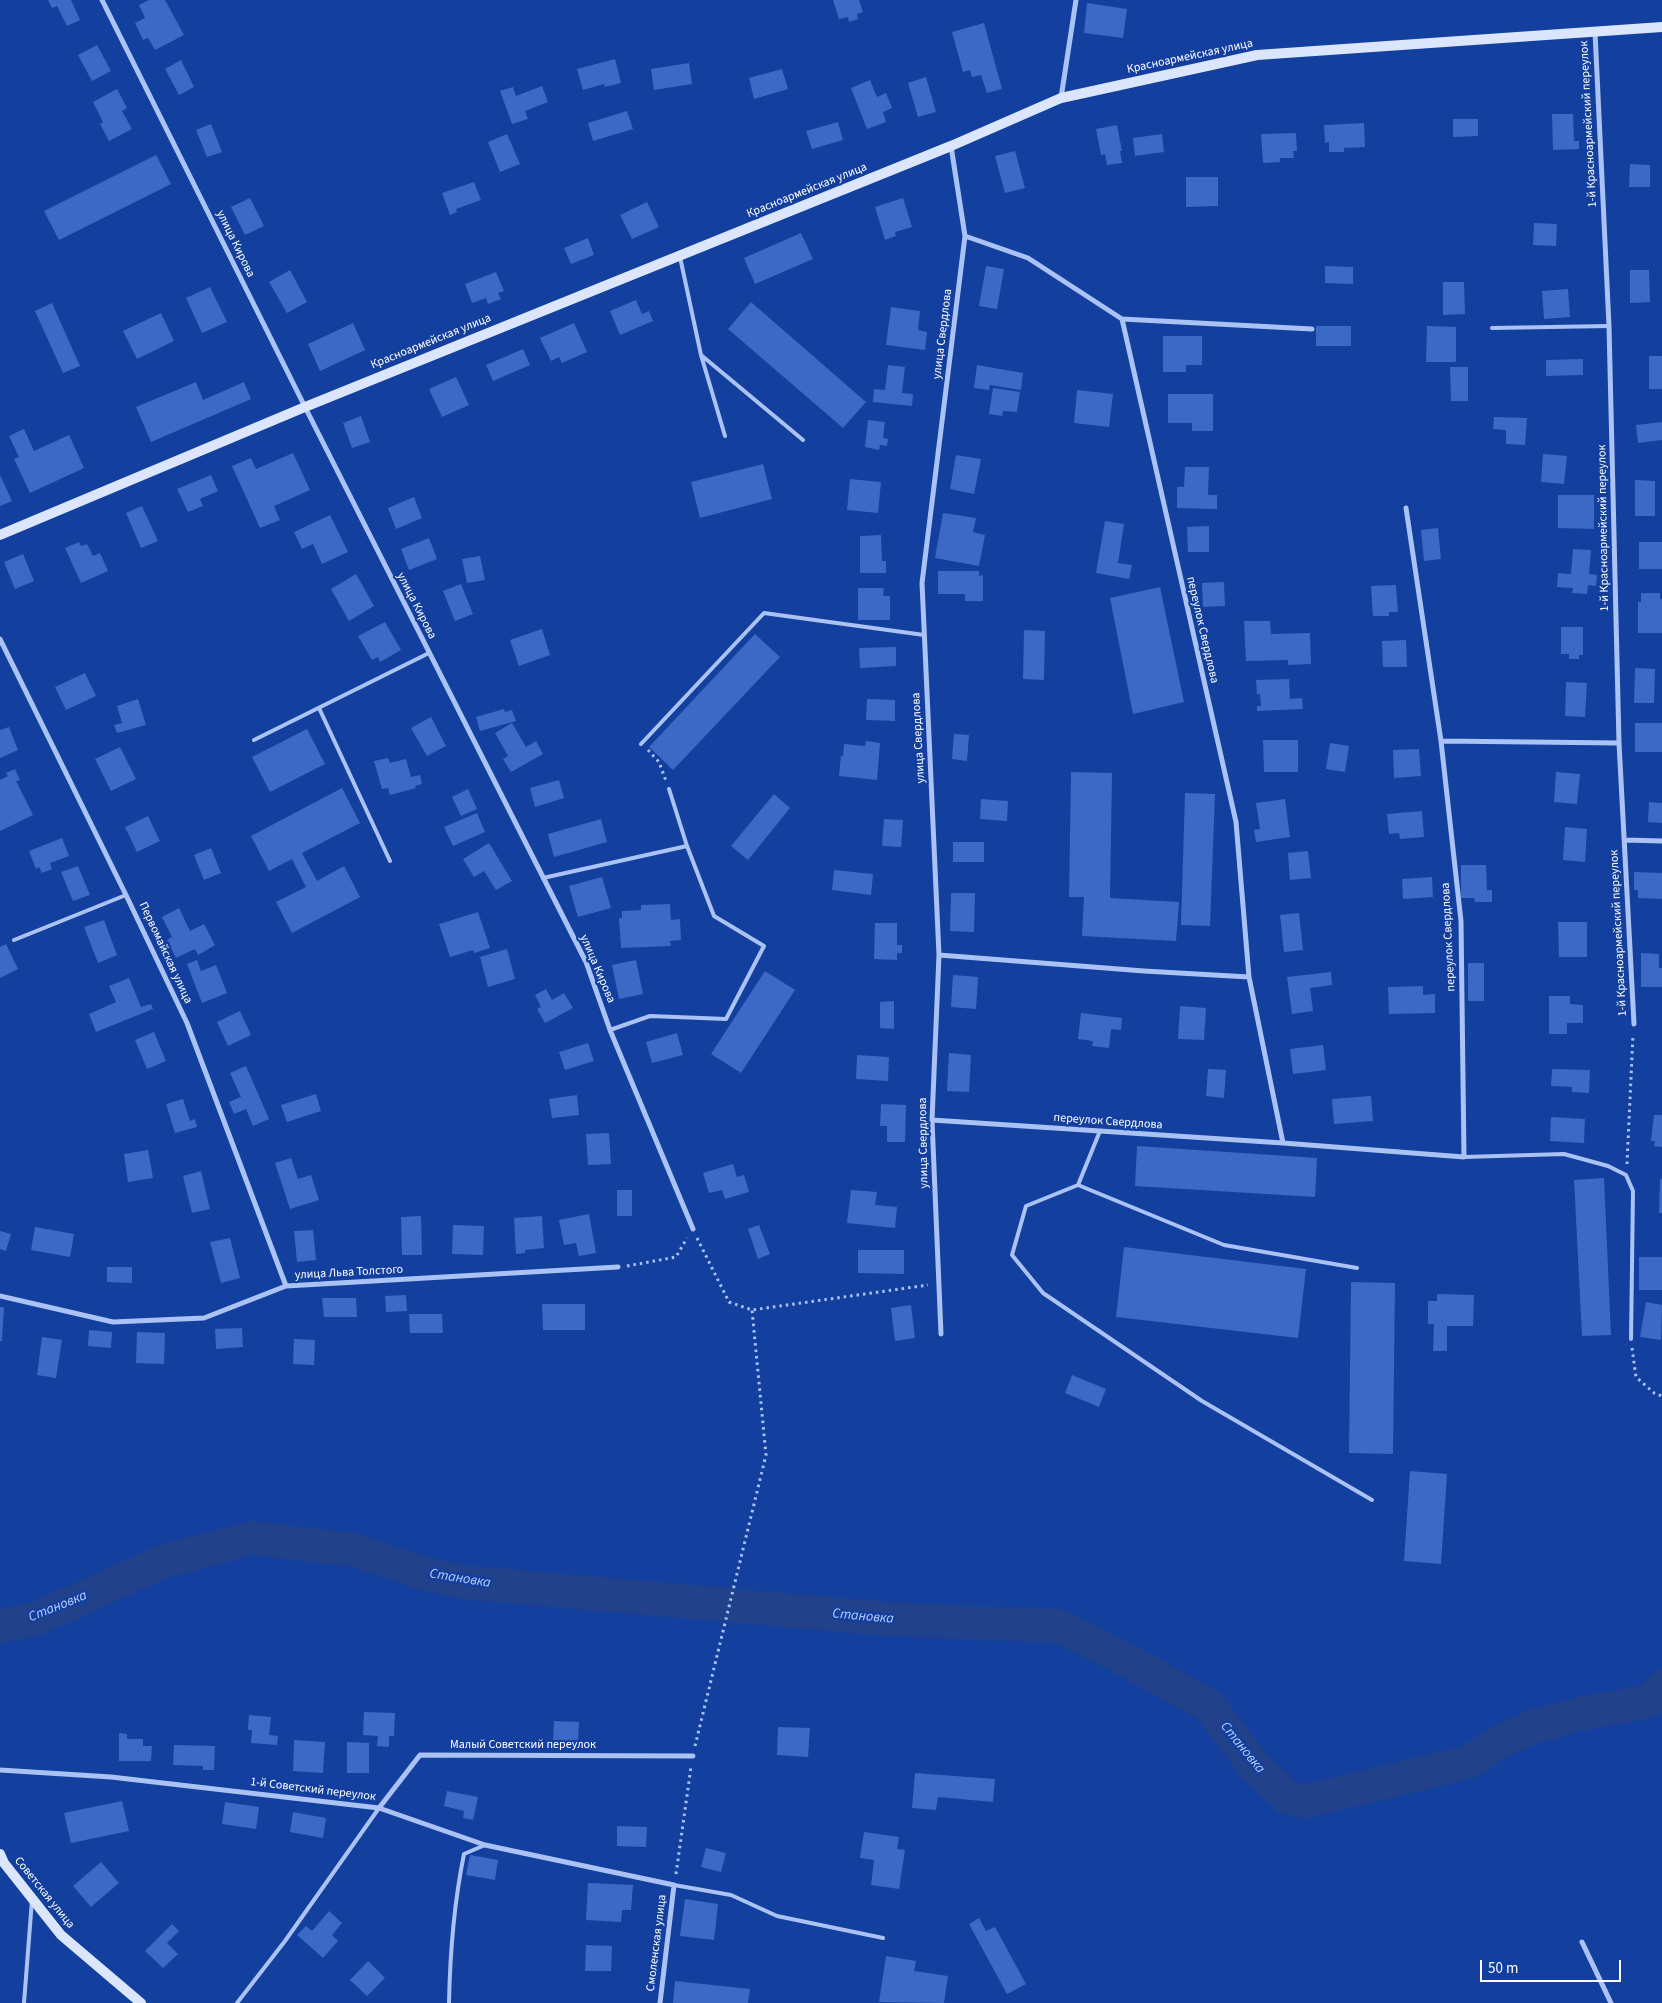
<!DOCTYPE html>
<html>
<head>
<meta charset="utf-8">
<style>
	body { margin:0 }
	#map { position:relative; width:1662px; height:2003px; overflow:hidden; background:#133f9f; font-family:"Source Sans 3",sans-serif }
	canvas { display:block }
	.scale { position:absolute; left:1480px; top:1960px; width:141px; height:22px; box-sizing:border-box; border:2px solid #fff; border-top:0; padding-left:6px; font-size:15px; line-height:18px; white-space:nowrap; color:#fff; -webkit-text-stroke:4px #133f9f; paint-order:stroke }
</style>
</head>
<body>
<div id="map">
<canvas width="1662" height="2003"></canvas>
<div class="scale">50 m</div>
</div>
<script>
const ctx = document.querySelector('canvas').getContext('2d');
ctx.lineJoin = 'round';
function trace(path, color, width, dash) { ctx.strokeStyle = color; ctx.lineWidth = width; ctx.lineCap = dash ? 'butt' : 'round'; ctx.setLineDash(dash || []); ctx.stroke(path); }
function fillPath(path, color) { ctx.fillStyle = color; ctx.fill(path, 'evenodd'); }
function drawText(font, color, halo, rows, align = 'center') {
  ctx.font = font + ' "Source Sans 3",sans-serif'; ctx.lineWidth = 4.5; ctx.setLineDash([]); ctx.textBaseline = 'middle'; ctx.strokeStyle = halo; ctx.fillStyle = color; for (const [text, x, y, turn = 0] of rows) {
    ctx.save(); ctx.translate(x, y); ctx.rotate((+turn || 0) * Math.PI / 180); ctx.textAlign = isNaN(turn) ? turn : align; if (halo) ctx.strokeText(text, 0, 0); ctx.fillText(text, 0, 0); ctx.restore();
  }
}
trace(new Path2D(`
	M0,1626L36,1619L164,1561L252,1538L355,1550L418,1572L463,1582L888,1619L1059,1626L1128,1661L1208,1705L1252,1763L1288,1798L1307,1801L1469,1762L1499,1742L1535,1726L1584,1713L1651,1701L1662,1687`), '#21418a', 34);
fillPath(new Path2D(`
	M48,0H71L80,20L67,26L57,6L52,8Z
	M149,0H165L184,35L155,50L148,38L143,40L135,23L145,18L139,5Z
	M833,0H859L863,12L857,14L858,19L849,22L848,17L839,19Z
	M1087,3L1127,9L1123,38L1084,33Z
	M984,23L1002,89L987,93L981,75L972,77L970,70L963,72L952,32Z
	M97,45L111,71L92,81L78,55Z
	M615,59L621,83L605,87L604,84L583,90L577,69Z
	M181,60L194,87L179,95L165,69Z
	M689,63L692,84L654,90L651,69Z
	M782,69L788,89L754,99L749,78Z
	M926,77L936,112L918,117L908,83Z
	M870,80L877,97L886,93L892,108L883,112L886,122L867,129L851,88Z
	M542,86L548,102L525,111L528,119L512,124L500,91L513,87L516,96Z
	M117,89L127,108L122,111L132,129L109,141L100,124L103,122L93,102Z
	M627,111L633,129L593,141L588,123Z
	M1552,114H1573L1574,141H1579V149L1553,150Z
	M1453,119H1478V136L1453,137Z
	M838,122L843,140L812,149L806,131Z
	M1364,123L1365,147L1344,148V152H1329V142L1325,143L1324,125Z
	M211,124L222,152L207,157L196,130Z
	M1117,125L1122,151H1120L1122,163L1107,165L1105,154L1101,155L1096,129Z
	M1296,133L1297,151H1293L1294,158H1280V162L1263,163L1261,134Z
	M507,134L520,164L500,172L488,142Z
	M1162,134L1164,152L1135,156L1133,138Z
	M1015,151L1025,188L1005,193L995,156Z
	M156,155L171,184L59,240L44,211Z
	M1630,164L1650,165V187H1629Z
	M1186,177H1218V206L1186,207Z
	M474,182L481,200L456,209L457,212L450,215L442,193Z
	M250,198L264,226L245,235L231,207Z
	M903,198L912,227L895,232L896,236L885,240L875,207Z
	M647,202L659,227L632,239L620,215Z
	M1534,223L1557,224L1556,246L1533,245Z
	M801,233L813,259L755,284L744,258Z
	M588,238L594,255L571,264L564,248Z
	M986,266L1004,269L997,309L979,306Z
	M1325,266L1353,267V284L1325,283Z
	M290,270L307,302L287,313L269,282Z
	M1630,270H1649L1650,302L1630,303Z
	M496,272L504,291L498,293L501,299L488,304L486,298L472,303L465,284Z
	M1443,282H1464L1465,314L1443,315Z
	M210,287L227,322L202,333L186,298Z
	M1568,289L1570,317L1544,319L1542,291Z
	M636,300L642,314L649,311L653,321L620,335L610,311Z
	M751,302L866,402L843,428L728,329Z
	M52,303L80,366L63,373L35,311Z
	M891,307L920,311L918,330L927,332L925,350L886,345Z
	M161,313L174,341L137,359L123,331Z
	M353,323L365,350L320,371L308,344Z
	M574,323L587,352L562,363L559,357L551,361L540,338Z
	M1316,326H1351V346H1316Z
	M1427,326L1456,327V362H1426Z
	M1163,336H1202V365H1186V372H1163Z
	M523,349L530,365L493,381L486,365Z
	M1649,356H1662V389H1649Z
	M1583,359V375L1546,376V360Z
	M888,365L905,367L902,393L913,394L912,406L873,402L874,389L885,390Z
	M977,365L1023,373L1021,390L990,385L989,390L974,388Z
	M1450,367H1468V401H1451Z
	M456,377L469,405L442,417L429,389Z
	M196,382L203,400L244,382L251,399L151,442L136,407Z
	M993,388L1020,392L1017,412L1003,411L1002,416L989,414Z
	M1077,390L1113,394L1109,427L1074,423Z
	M1168,394H1213V431H1192V423H1168Z
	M361,416L370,442L352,448L343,423Z
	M1494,417L1527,418L1525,445L1506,444V430L1493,429Z
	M868,420L885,422L883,438L888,439L887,446L880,445L879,450L865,447Z
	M1662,422V440L1638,443L1636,425Z
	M24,429L34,451L69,435L84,468L30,493L14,459L19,457L9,436Z
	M293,453L310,490L274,506L280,520L260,528L232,466L251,458L256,469Z
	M1543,454L1567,456L1564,484L1541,482Z
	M956,455L981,459L974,494L950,489Z
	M763,464L772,499L700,518L691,482Z
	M1185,467H1209L1208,495H1217V509L1177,508V487H1184Z
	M0,475L12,501L0,506Z
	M211,475L218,491L200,499L203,506L188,512L177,489Z
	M850,479L881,482L878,513L847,510Z
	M1635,480L1655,481V516H1635Z
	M1558,495H1594V529L1558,528Z
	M414,497L422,518L396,529L388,508Z
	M142,506L158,541L141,548L126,513Z
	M943,513L976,518L973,532L985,535L979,566L935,558Z
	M330,515L348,552L322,564L313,544L302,549L294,532Z
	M1105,521L1124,524L1118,563L1132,565L1129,579L1096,573Z
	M1209,526V552H1188L1187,527Z
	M1438,528L1441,559L1424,561L1421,530Z
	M881,535L882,561H886V573H860V536Z
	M429,538L437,559L409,570L401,549Z
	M79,542L81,546L87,544L93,556L100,553L108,571L81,583L65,548Z
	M1639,542H1662V569H1639Z
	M1573,549L1591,550L1589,574L1597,575L1596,586L1588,585L1587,594L1572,593L1573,588L1557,587L1558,573L1571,574Z
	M23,554L34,581L15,589L4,562Z
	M480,556L485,580L467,583L462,559Z
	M938,571H979V576L983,575V601H965V594H938Z
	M356,574L374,606L349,621L331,589Z
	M1224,582L1225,606L1203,607L1202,583Z
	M461,584L473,614L455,621L443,591Z
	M1396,585L1398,612H1389V616H1373L1371,586Z
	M1160,587L1184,702L1133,714L1110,598Z
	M858,588H884L883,596H890V620H858Z
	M1641,593H1660V599H1662V633H1638V602H1641Z
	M1244,621H1270L1271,634L1310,633L1311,664L1288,665V660L1246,661Z
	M385,622L401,650L380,662L378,657L372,660L358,636Z
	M1561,627H1583V655H1579V659H1569V654H1561Z
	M542,629L550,655L519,666L510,640Z
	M1024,630L1045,631L1044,680L1023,679Z
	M755,634L780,657L673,770L649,747Z
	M1406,640L1407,667H1383L1382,641Z
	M896,647V666L860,668L859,648Z
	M1635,668L1655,669L1654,703H1634Z
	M85,673L96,696L66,710L55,687Z
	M1289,679L1290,699L1302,698L1303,709L1257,711V706H1261L1260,694H1257L1256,680Z
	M1566,682L1587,683L1585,717L1565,716Z
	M138,699L146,725L117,733L114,725L122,723L117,706Z
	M867,699L895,700V721L866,720Z
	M504,709L505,712L512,710L516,721L480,731L476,717Z
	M431,717L446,746L427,756L411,728Z
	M512,723L526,747L536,741L543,754L511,772L503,759L508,756L495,733Z
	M1635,723H1662V752H1635Z
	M9,727L18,750L0,758V730Z
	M307,729L325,764L270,792L252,757Z
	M954,734L969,735L967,761L952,759Z
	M1263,740H1298V772H1264Z
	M866,741L880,743L877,780L839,776L841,755L843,756L844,744L865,746Z
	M1330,743L1349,746L1345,772L1326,769Z
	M120,747L136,779L111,791L95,759Z
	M1419,749L1421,776L1394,778L1393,750Z
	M388,758L390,763L406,759L411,777L420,775L422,784L415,786L416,788L390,795L388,788L382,789L374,761Z
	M15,769L20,780L16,781L33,815L0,831V780L8,776L6,773Z
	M1071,772L1112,773L1110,898L1179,902L1176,941L1082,936L1084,897H1069Z
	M1556,772L1580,774L1577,804L1554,802Z
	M559,780L564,798L535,807L530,788Z
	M342,788L360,823L302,853L317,881L344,866L360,897L292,933L276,902L306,887L292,859L269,871L251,836Z
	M468,789L477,809L461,816L452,797Z
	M1185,793L1215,794L1210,926L1181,925Z
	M774,794L790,808L748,860L731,846Z
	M981,799L1008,801L1007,821L980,819Z
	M1285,799L1290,837L1256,842L1254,830L1260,829L1256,803Z
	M1649,802L1662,803V823L1648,822Z
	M1422,811L1424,837L1400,839L1399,833L1389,834L1387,814Z
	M477,813L485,832L453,846L444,827Z
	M148,816L160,841L137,852L125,827Z
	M601,819L607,842L554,857L548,834Z
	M884,819L903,820L901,847L882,846Z
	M1565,827L1587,829L1585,862L1563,860Z
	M62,838L69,856L50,863L52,869L42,873L39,867L36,869L29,851Z
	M953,842H984V862H953Z
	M489,843L512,881L496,890L484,871L474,877L463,859Z
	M211,848L221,873L204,880L194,855Z
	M1308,851L1311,878L1290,880L1288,853Z
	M1461,865H1486L1487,890H1492V902H1475L1474,898H1461Z
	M78,866L90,895L73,901L61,872Z
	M834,870L873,874L871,895L832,890Z
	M1634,872L1662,873V899L1638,898V890H1634Z
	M602,877L611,908L578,917L569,886Z
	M1432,877L1433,897L1403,899L1402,879Z
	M951,893H975L974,932L950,931Z
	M670,904L671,920L680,919L681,940L670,941L671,946L621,948L619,918H622V911L641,910V905Z
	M179,908L190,931L204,924L215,945L198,955L195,949L176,958L167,940L172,937L162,917Z
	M478,912L490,948L474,953L473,950L450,957L439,924Z
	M1299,913L1303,950L1284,952L1280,915Z
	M104,920L117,955L98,963L84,927Z
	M1558,922H1587V957H1559Z
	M875,923H897V945H902V953H897V960L874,959Z
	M6,944L18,969L0,978V947Z
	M507,949L515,979L488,987L480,957Z
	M1641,953L1659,954V968H1662V987H1641Z
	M197,960L201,971L216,965L227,993L202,1003L187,964Z
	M636,960L643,994L619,999L612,965Z
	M1468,963H1484V1001H1468Z
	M765,971L795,990L741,1073L711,1054Z
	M1331,972L1332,985L1310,988L1313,1011L1292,1014L1287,977Z
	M953,975L978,977L976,1009L951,1007Z
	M129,978L141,1007L151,1004L153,1009L96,1032L89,1014L116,1002L109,986Z
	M1423,986V995L1435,994V1013L1389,1014L1388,987Z
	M546,989L552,1000L564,993L573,1008L545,1023L537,1009L541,1007L535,995Z
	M1549,996H1570V1004L1583,1005V1023H1567V1034H1549Z
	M894,1001V1029L880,1028V1002Z
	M1180,1006L1206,1008L1204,1040L1178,1039Z
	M240,1011L251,1035L228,1046L217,1022Z
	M1081,1013L1122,1018L1121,1030L1111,1029L1109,1048L1092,1046L1093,1041L1078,1039Z
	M154,1032L166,1061L147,1069L135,1040Z
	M677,1033L683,1055L652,1063L646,1042Z
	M588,1043L594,1061L565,1070L559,1052Z
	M1323,1045L1326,1070L1293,1074L1290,1049Z
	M949,1053L971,1055L969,1092L947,1091Z
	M857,1055L889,1057L888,1081L856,1079Z
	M246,1066L269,1119L253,1126L246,1109L234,1114L229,1102L241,1097L230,1073Z
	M1208,1069L1226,1070L1224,1098L1206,1096Z
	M1552,1069L1590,1070L1589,1093L1572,1092V1087L1551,1086Z
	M316,1094L321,1111L287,1122L281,1105Z
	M577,1095L579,1115L552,1118L549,1099Z
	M1371,1096L1373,1121L1334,1124L1332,1099Z
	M183,1099L190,1121L195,1119L197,1127L175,1133L166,1104Z
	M881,1104L906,1105L905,1142H887V1126H880Z
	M1654,1115H1662V1147L1654,1146L1655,1141H1651Z
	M1551,1117L1585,1119L1584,1143L1550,1141Z
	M609,1133L611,1164L588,1165L586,1134Z
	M1137,1146L1317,1158L1315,1197L1135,1186Z
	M148,1150L153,1178L128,1182L124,1154Z
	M291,1158L298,1179L311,1175L319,1200L290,1209L275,1163Z
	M733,1164L737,1177L744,1175L749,1192L725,1199L722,1190L709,1193L703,1173Z
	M201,1171L210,1209L192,1213L183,1176Z
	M1604,1178L1611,1335L1582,1336L1574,1180Z
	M1660,1179H1662V1213H1659Z
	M617,1190H632V1216H617Z
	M851,1190L877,1192L875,1205L897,1207L895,1228L847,1223Z
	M589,1214L596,1253L579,1256L576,1243L564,1245L559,1220Z
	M421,1216L422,1255H402L401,1217Z
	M542,1216L544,1248L525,1250V1253L516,1254L514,1218Z
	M453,1225L484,1226L483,1255L452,1254Z
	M759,1225L770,1254L758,1259L748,1229Z
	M35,1227L74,1234L70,1257L31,1250Z
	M313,1230L316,1260L297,1262L294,1231Z
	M0,1231L11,1234L6,1251L0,1249Z
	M230,1238L240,1278L221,1283L210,1242Z
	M1124,1247L1306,1269L1298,1338L1116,1317Z
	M858,1250H904V1274L858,1273Z
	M1639,1257H1662V1290H1639Z
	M107,1267H132V1283L107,1282Z
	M1351,1282L1395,1283L1393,1454L1349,1453Z
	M1437,1294L1474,1295L1473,1326H1447V1351H1433L1434,1324H1428V1301H1437Z
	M406,1295L407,1311L386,1312L385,1296Z
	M322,1298H356L357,1317H324Z
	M1646,1302L1662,1305L1661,1340L1640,1337Z
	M542,1304H585V1330H543Z
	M911,1305L915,1338L895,1341L891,1308Z
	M0,1307H4L2,1341H0Z
	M409,1314H442L443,1333H410Z
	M242,1328L243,1347L216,1349L215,1329Z
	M89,1330L112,1332L111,1348L88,1346Z
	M137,1332L165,1333L164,1364L136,1363Z
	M42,1337L62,1340L56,1378L37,1375Z
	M294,1339L315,1340L314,1365L293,1364Z
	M1072,1375L1106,1389L1099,1407L1065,1393Z
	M1410,1471L1447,1474L1441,1564L1404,1561Z
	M364,1712L395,1713L394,1736H389V1747L377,1746L378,1736L363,1735Z
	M249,1715L271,1717L269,1735L278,1736L277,1745L251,1743L252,1730H248Z
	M554,1721L579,1722L578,1743L553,1742Z
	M778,1727L810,1728L808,1757L777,1755Z
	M119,1733L127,1734V1739H143V1746H152L151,1761H119Z
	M294,1740L325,1742L323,1773L293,1771Z
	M347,1742L369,1743V1773H347Z
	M174,1745L215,1746L214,1770H203V1766L173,1765Z
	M915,1773L995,1779L993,1802L938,1797L936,1810L912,1808Z
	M447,1791L478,1797L473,1820L463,1818L464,1811L444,1806Z
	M122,1801L129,1831L71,1843L64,1813Z
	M225,1802L259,1807L256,1829L222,1824Z
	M293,1812L326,1818L323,1838L290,1832Z
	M617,1826L647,1827L646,1847L617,1846Z
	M864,1832L899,1837L897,1849L905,1850L899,1889L871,1885L874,1860L860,1858Z
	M706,1848L726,1853L721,1872L701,1867Z
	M470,1855L498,1860L495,1880L466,1875Z
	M101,1862L119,1883L91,1907L73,1886Z
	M588,1883L633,1885L631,1910H622L621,1922L586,1920Z
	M685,1899L718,1904L714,1940L680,1936Z
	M329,1911L342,1923L332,1935L338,1941L323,1958L297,1935L306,1926L312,1931Z
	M979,1918L986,1931L995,1927L1026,1984L1007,1994L969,1924Z
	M172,1924L179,1931L167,1943L178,1954L163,1968L145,1951Z
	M586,1945L612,1946L611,1971H585Z
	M886,1956L916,1961L914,1971L948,1976L944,2003L879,2002Z
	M368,1961L385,1978L367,1996L350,1980Z
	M675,1981L750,1989L748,2003H673Z`), '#3c69c6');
trace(new Path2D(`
	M648,750L659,762L666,781
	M1627,1164L1633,1035
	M697,1238L729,1302L752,1310L928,1285
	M627,1266L676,1257L687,1238
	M1632,1348L1636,1377L1654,1393L1662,1396
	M695,1746L766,1455L752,1310
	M676,1874L691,1767`), '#abc3f4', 3, [2.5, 4]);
trace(new Path2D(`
	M680,257L701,355L725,436
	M1492,328L1609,326
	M701,355L803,440
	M319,708L390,861
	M254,740L429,653
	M641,744L764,613L924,635
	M543,878L687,846L669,789
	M14,940L126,895
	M610,1030L650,1016L726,1019L764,946L714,916L687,846
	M1100,1131L1078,1185L1026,1206L1012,1255L1043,1293L1202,1401L1372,1500
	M1464,1157L1564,1154L1608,1166L1626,1175L1633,1191L1631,1339
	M1078,1185L1224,1245L1357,1268
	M674,1885L731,1895L777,1916L883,1938
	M24,2003L32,1900
	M237,2003L285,1941L379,1808
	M449,2003C450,1953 454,1903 464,1854L485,1845`), '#abc3f4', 4);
trace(new Path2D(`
	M102,0L305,407L586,962L610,1030L693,1229
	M1595,32L1609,326L1619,743L1634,1024
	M1061,98L1076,0
	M965,236L1028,258L1122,319L1236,822L1249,977L1283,1143
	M1122,319L1312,329
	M0,639L126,895L187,1023L286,1286
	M1441,741L1619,743
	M1625,840L1662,841
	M939,955L1144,971L1249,977
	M932,1120L1283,1143L1464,1157L1461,921L1441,741L1406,508
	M0,1296L113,1322L204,1318L286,1286L618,1267
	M941,1334L932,1120L939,955L922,583L965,236L951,146
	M0,1770L111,1777L379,1808L485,1845L674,1885L660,2003
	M379,1808L420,1755L693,1756
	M1582,1942L1611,2003`), '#abc3f4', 5);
trace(new Path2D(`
	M0,535L305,407L951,146L1061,98L1257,55L1662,27
	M0,1854L4,1863L61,1935L141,2003`), '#dbe6fd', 10);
drawText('12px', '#fff', '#133f9f', [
	["Красноармейская улица",1190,57,-12],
	["1-й Красноармейский переулок",1589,124,-93],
	["Красноармейская улица",807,191,-22],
	["улица Кирова",235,244,64],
	["улица Свердлова",943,334,-83],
	["Красноармейская улица",431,342,-22],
	["1-й Красноармейский переулок",1604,528,-91],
	["улица Кирова",416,606,63],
	["переулок Свердлова",1202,630,77],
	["улица Свердлова",919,738,-93],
	["1-й Красноармейский переулок",1619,933,-93],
	["переулок Свердлова",1449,937,-93],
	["Первомайская улица",165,953,65],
	["улица Кирова",597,969,67],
	["переулок Свердлова",1108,1122,4],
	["улица Свердлова",924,1143,-91],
	["улица Льва Толстого",349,1273,-3],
	["Малый Советский переулок",523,1745],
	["1-й Советский переулок",313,1790,7],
	["Советская улица",44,1893,51],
	["Смоленская улица",657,1943,-83]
]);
drawText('italic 14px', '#b8cefa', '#133f9f', [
	["Становка",460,1579,9],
	["Становка",58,1607,-22],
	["Становка",863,1617,5],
	["Становка",1242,1748,51]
]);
</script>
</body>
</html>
